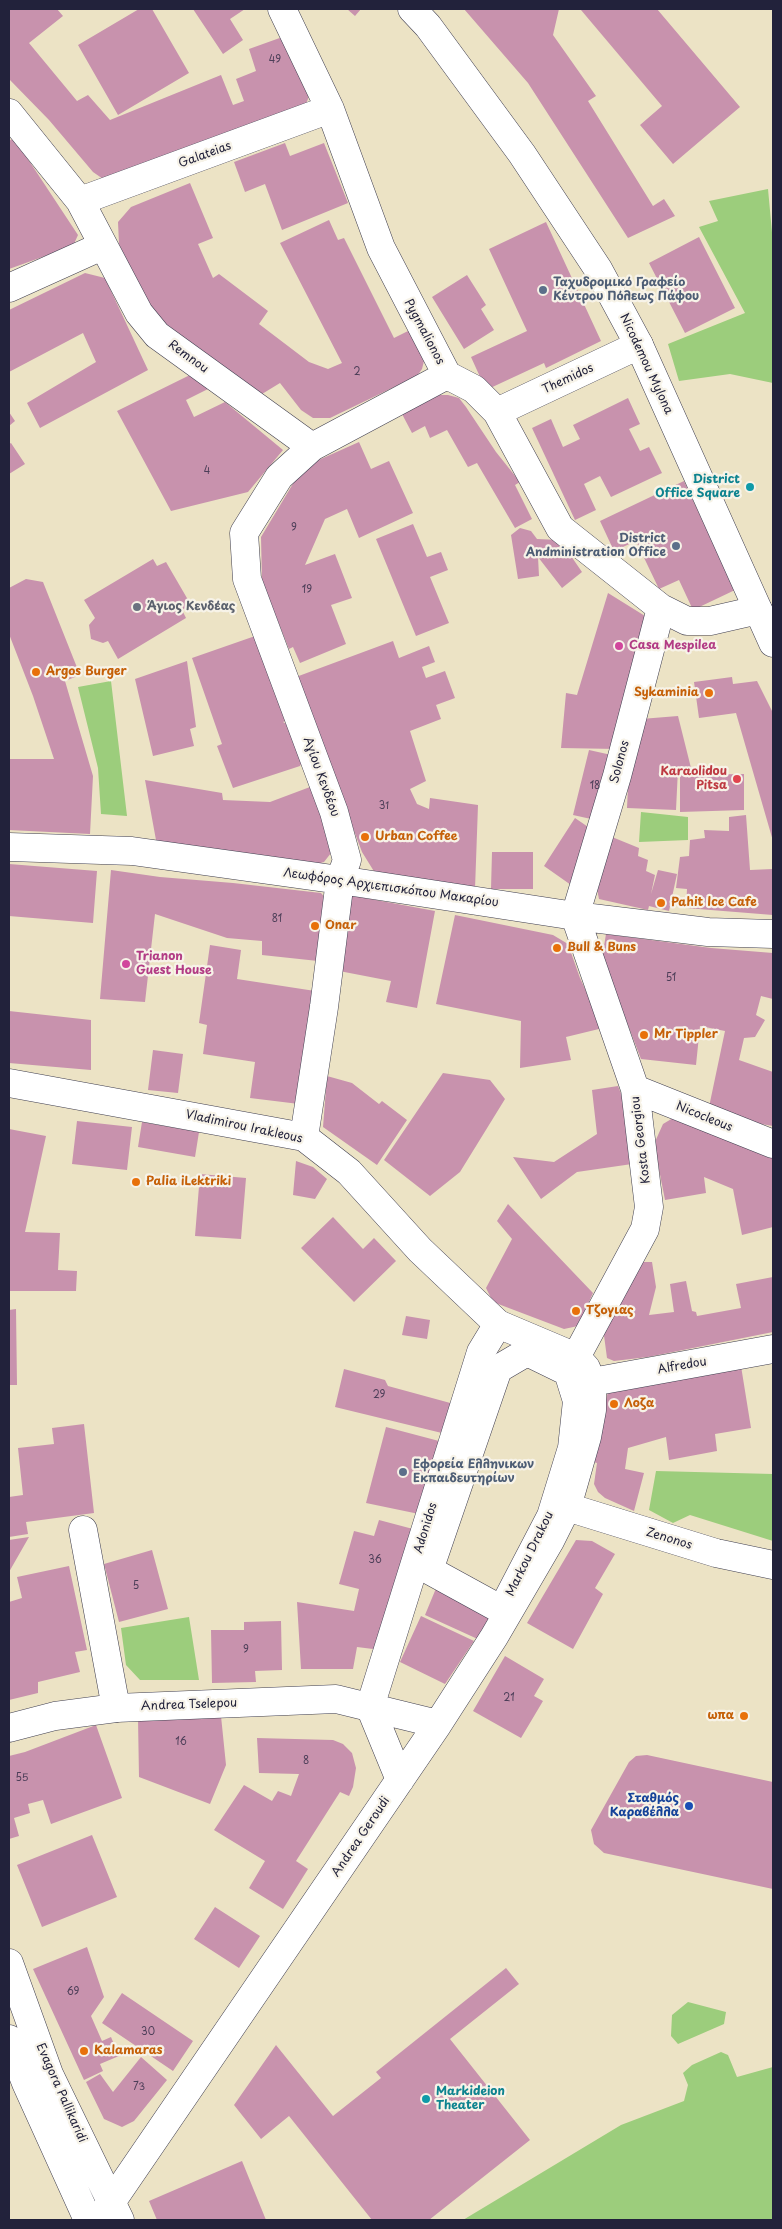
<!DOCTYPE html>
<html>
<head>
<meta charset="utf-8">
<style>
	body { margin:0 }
	#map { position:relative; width:782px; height:2229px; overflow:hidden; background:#ece3c5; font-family:"Playpen Sans",sans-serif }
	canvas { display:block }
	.frame { position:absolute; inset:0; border:10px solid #22223b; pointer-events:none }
</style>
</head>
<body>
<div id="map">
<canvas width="782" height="2229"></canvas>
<div class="frame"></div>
</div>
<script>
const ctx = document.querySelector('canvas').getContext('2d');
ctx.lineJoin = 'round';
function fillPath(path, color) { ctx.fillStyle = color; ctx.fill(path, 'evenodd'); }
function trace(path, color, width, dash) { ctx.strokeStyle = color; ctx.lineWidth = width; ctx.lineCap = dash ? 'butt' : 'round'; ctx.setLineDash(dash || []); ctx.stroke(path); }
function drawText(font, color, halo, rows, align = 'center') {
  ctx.font = font + ' "Playpen Sans",sans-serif'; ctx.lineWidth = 4.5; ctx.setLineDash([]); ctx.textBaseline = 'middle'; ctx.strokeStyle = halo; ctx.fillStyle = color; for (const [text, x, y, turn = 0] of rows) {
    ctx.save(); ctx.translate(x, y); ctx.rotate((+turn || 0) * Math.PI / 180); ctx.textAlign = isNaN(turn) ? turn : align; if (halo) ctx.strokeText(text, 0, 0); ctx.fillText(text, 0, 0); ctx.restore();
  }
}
fillPath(new Path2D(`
	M768,189L773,243V383L730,374L679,381L668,344L745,313L699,227L718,221L709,201Z
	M111,681L127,816L101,814L98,768L78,687Z
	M641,812L688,817V840L639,842Z
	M656,1471L773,1474V1541L690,1515L673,1523L649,1510Z
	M189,1617L199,1680H140L126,1665L121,1628Z
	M688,2002L726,2012L724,2024L678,2044L671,2036L672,2015Z
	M721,2052L728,2055L737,2077L773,2067V2220H463L621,2125L684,2101L688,2085L683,2073L692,2065Z`), '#9ccd7c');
fillPath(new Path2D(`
	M9,9H57L63,16L29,43L77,101L88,95L110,120L221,75L233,105L244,101L236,79L256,71L249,49L288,35L309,94L308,99L306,104L106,181L93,172L49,120L9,79Z
	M139,9H152L189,73L118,115L78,45Z
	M193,9H245L230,19L243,40L223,54Z
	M347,9H361L355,16Z
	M464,9H559L553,35L596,96L588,101L653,206L664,199L675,216L628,238L528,83Z
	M582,9H657L740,107L673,164L640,125L662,106L581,10Z
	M14,138L78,235L73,246L9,269V141Z
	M285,143L290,156L324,143L348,203L282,230L265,184L245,192L234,162Z
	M190,183L213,238L198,244L213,278L219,274L268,311L259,324L309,362L328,369L342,363L280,243L329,220L338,240L344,238L394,338L412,329L424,361L422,369L417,376L330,418H313L301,410L280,383L262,394L149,312L119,244L118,222L131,207Z
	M546,222L601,341L546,368L544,363L486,390L471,357L527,331L489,249Z
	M699,237L735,308L685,333L649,263Z
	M85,273L105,278L148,370L40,428L27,403L96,362L83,333L9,372V310Z
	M467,275L486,305L481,309L494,330L464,349L432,297Z
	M192,374L214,386L186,400L194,417L225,402L283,450L248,492L171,511L117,411Z
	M439,395H448L459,398L466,407L496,452L520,482L515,485L532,519L515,528L477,463L468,467L447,430L430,438L425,426L412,433L402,414Z
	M628,398L640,424L629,429L640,451L649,447L662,473L611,497L600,476L584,484L596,510L575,520L532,428L551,419L563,447L580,439L573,425Z
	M9,412L15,421L9,426Z
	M359,442L371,469L389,461L413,513L359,538L347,509L325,519L305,565L335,554L352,598L331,605L346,644L300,663L293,647L289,649L262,582L261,537L303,467Z
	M11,443L25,464L9,474V444Z
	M684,481L735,590L693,610L679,580L659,589L636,541L614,551L600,521Z
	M413,524L427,557L441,552L448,570L430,577L449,623L416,636L376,539Z
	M520,528L531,531L537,539L560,540L582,572L562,588L538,557L539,576L518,579L511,535Z
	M153,559L157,566L166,562L191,605L182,610L186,618L118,659L108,641L103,643L91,639L89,625L95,618L84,600Z
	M26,579L43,582L80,675L65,681L93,776L90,834L9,830V759H54L33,696L9,634V588Z
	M608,593L645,616L617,749L561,748L566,693L577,695Z
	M258,635L288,720L283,722L290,726L304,758L300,766L233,788L217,746L222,744L192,658Z
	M393,641L399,658L429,646L435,662L422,667L426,678L445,671L455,698L436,705L441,719L410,731L426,781L410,789L417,804L429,809L430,798L478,805L475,889L375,873L362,852L296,677Z
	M187,661L196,727L190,729L194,746L153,756L135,679Z
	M732,677L733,684L757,681L773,713V841L736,713L699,718L694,682Z
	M678,716L691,768L678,769L676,810L627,808L629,767L641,719Z
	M589,750L616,756L600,821L573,815Z
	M744,774V810L680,812V775Z
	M145,780L222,793L223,800L270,802L318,784L331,853L324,862L307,867L158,851Z
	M746,815L750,870L773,869V915L686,908L687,889L676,888L680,857L689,856L690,840L705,838L704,830L729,831V817Z
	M575,818L594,831L571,885L544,866Z
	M612,837L639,848L638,856L648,860L646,871L655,875L651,894L658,870L677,874L669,911L649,906L648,910L599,899L595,879Z
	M492,852H533V889H491Z
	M9,864L97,871L93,923L9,916Z
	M111,870L160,877L233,883L321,893L328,901L318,961L262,955V941L227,938L155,914L145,1002L100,999Z
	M349,895L435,911L417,1008L386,1002L391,981L334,970Z
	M455,915L553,935L568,944L580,978L603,1028L566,1037L571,1060L520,1068L521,1021L436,1004Z
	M606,934L711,948L773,953V999L761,996L756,1015L765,1020L755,1037L744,1038L739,1060L773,1072V1126L761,1124L709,1107L725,1031L700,1026L696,1065L641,1059L602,958Z
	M210,945L241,950L237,979L315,991L299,1104L250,1098L255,1062L203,1054L207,1025L199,1023Z
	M9,1011L91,1020V1070L9,1063Z
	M153,1050L183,1054L178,1093L148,1090Z
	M443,1073L490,1080L505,1099L460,1172L430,1196L384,1160Z
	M327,1076L352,1083L379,1104L382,1101L407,1120L377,1165L323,1127Z
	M618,1086L631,1119L632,1164L577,1172L541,1199L513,1157L554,1162L597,1134L592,1090Z
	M673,1118L773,1155V1227L742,1235L733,1189L704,1177L706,1193L665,1200L654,1144L663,1124Z
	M77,1121L132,1127L127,1170L72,1164Z
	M142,1122L199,1132L195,1157L138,1147Z
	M9,1129L46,1136L25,1232L60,1233L58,1270L77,1271L76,1291H9Z
	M296,1161L313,1167L327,1179L315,1199L293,1195Z
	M200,1174L246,1178L241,1239L195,1236Z
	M508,1204L593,1293L578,1326L564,1329L493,1302L486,1288L512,1239L497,1221Z
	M333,1217L363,1249L374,1238L396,1261L354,1302L301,1248Z
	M640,1262H652L656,1287L649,1315L674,1312L670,1284L686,1281L692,1311L696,1312L697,1316L741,1308L736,1284L773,1277V1332L648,1357L614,1361L607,1358L603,1328Z
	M16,1309L17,1385H9V1310Z
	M406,1316L430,1320L427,1339L402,1335Z
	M741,1366L751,1428L715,1434L717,1451L669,1460L666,1437L628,1448L625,1469L644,1473L634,1511L605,1498L598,1492L594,1484L597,1463L593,1462L608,1391Z
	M344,1369L385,1380L388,1386L454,1404L446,1434L335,1407Z
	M84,1424L94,1513L26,1522L28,1534L9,1537V1497L23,1495L18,1448L54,1444L52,1428Z
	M386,1427L439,1441L419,1514L366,1503Z
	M379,1520L413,1529L381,1650L357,1647L353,1669H301L297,1602L354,1611L359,1589L339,1584L354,1531L374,1536Z
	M29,1537L9,1572V1540Z
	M576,1540L592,1541L615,1554L595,1588L603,1594L573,1649L527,1623Z
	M152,1550L168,1609L119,1622L104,1564Z
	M69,1566L87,1650L75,1652L80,1672L38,1682V1693L9,1700V1602L22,1598L17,1577Z
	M437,1586L495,1612L482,1641L425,1615Z
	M421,1616L474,1641L445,1684L400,1662Z
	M281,1621L282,1670L255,1671L256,1682L212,1683L211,1630H244V1622Z
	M505,1656L544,1679L534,1696L543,1701L521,1738L473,1711Z
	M221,1716L226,1765L210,1804L139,1777L138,1719Z
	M96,1725L122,1798L51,1824L43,1800L28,1804L30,1813L14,1818L19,1836L9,1839V1756L25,1752Z
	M257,1738L333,1740L343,1744L352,1753L356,1768L353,1787L349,1796L340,1792L296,1861L308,1869L283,1909L249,1888L265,1861L214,1830L244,1785L272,1801L278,1791L291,1796L299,1774L259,1773Z
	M647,1755L773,1782V1889L604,1853L594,1844L591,1830L629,1762L636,1756Z
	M92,1835L117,1897L42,1927L17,1865Z
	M215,1907L260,1936L239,1968L194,1939Z
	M87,1947L104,1997L91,2016L102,2041L111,2037L119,2056L100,2064L103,2071L84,2080L33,1969Z
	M506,1968L519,1984L450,2039L530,2140L429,2220H372L289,2116L261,2139L234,2105L276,2045L333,2116L381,2078L376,2072Z
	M122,1993L193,2041L173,2071L102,2023Z
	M141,2057L167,2080L134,2121L122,2127L104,2119L86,2082L100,2074L113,2092Z
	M242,2161L266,2220H157L149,2201Z`), '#c892ad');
const street = new Path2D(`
	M282,9L330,109L381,248L447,375L474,389L497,412L560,528L661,608L687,621H710L758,610
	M9,113L80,201L139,313L157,335L312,447
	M80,201L330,109
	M9,288L102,246
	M497,412L639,345
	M9,847L132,851L340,880L575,916L708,932L773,934
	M9,1083L304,1137L349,1172L420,1250L498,1324
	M635,1089L773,1144
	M304,1137L324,1007L340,880L347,860L334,812L247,579L244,533L279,477L312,447L447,375
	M527,1352L568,1372L577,1401L572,1448L551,1516L502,1610L429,1570L498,1369Z
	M576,1357L645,1229L649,1207L635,1089L575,916L617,776L661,608
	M592,1382L773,1349
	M83,1530L116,1708`);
const secondary = new Path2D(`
	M412,9L428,26L522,154L598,269L639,345L773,643
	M567,1507L716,1553L773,1565
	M370,1707L400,1780
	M9,1728L55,1716L116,1708L336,1699L438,1724
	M99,2220L438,1724L494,1637L550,1541L567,1507L587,1437L592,1410V1382L586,1368L576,1357L498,1324L481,1352L370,1707`);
const primary = new Path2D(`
	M9,1963L49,2074L120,2220
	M9,2039L26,2083L88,2220`);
trace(street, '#403f50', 29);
trace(secondary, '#403f50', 29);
trace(primary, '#403f50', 29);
trace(street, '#fff', 28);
trace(secondary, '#fff', 28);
trace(primary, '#fff', 28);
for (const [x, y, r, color] of [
	[543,290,5,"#5c6f8a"],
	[750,487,5,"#0f9aa8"],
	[676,546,5,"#5c6f8a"],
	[137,607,5,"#6b7280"],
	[619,646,5,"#d1479c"],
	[36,672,5,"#e8710a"],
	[709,693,5,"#e8710a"],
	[737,779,5,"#e0444e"],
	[365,837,5,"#e8710a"],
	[661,903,5,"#e8710a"],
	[315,926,5,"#e8710a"],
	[557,948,5,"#e8710a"],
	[126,964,5,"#d1479c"],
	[644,1035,5,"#e8710a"],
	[136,1182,5,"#e8710a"],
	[576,1311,5,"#e8710a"],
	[614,1404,5,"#e8710a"],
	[403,1472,5,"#5c6f8a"],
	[744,1716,5,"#e8710a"],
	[689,1806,5,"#1a4fb4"],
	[84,2051,5,"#e8710a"],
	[426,2099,5,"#0f9aa8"]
]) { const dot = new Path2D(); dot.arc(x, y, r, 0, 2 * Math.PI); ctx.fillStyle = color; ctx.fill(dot); trace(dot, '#f7f3e8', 2); }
drawText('10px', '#4c3e58', null, [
	["49",275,60],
	["2",357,372],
	["4",207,471],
	["9",294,528],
	["19",307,590],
	["18",595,786],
	["31",384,806],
	["81",277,919],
	["51",671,978],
	["29",379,1395],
	["36",375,1560],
	["5",136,1586],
	["9",246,1650],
	["21",509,1698],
	["16",181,1742],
	["8",306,1761],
	["55",22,1778],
	["69",73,1992],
	["30",148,2032],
	["73",139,2087]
]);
drawText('12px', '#22223b', '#f7f3e8', [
	["Galateias",205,155,-20],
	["Pygmalionos",424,332,62],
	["Remnou",188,357,36],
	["Nicodemou Mylona",646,364,65],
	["Themidos",568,379,-25],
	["Solonos",620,762,-75],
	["Αγίου Κενδέου",321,777,70],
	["Λεωφόρος Αρχιεπισκόπου Μακαρίου",391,888,8],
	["Nicocleous",704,1117,22],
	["Vladimirou Irakleous",244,1127,12],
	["Kosta Georgiou",641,1140,-97],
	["Alfredou",682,1366,-10],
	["Adonidos",426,1528,-73],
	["Zenonos",669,1539,17],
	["Markou Drakou",530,1554,-64],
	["Andrea Tselepou",189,1705,-2],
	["Andrea Geroudi",361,1837,-56],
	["Evagora Pallikaridi",61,2093,66]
]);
drawText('bold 12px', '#4e5e75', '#f7f3e8', [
	["Ταχυδρομικό Γραφείο",553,283],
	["Κέντρου Πόλεως Πάφου",553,297],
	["District",666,539,"right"],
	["Andministration Office",666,553,"right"],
	["Εφορεία Ελληνικων",413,1465],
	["Εκπαιδευτηρίων",413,1479]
], 'left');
drawText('bold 12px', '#0d838f', '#f7f3e8', [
	["District",740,480],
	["Office Square",740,494],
	["Markideion",436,2092,"left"],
	["Theater",436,2106,"left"]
], 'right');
drawText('bold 12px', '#5b616d', '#f7f3e8', [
	["Άγιος Κενδέας",147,607]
], 'left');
drawText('bold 12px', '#b23c85', '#f7f3e8', [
	["Casa Mespilea",629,646],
	["Trianon",136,957],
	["Guest House",136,971]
], 'left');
drawText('bold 12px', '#c56008', '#f7f3e8', [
	["Argos Burger",46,672],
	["Sykaminia",699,693,"right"],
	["Urban Coffee",375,837],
	["Pahit Ice Cafe",671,903],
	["Onar",325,926],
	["Bull & Buns",567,948],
	["Mr Tippler",654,1035],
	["Palia iLektriki",146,1182],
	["Τζογιας",586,1311],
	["Λοζα",624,1404],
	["ωπα",734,1716,"right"],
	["Kalamaras",94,2051]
], 'left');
drawText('bold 12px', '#be3a42', '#f7f3e8', [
	["Karaolidou",727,772],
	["Pitsa",727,786]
], 'right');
drawText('bold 12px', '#164399', '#f7f3e8', [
	["Σταθμός",679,1799],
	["Καραβέλλα",679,1813]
], 'right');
</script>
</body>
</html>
